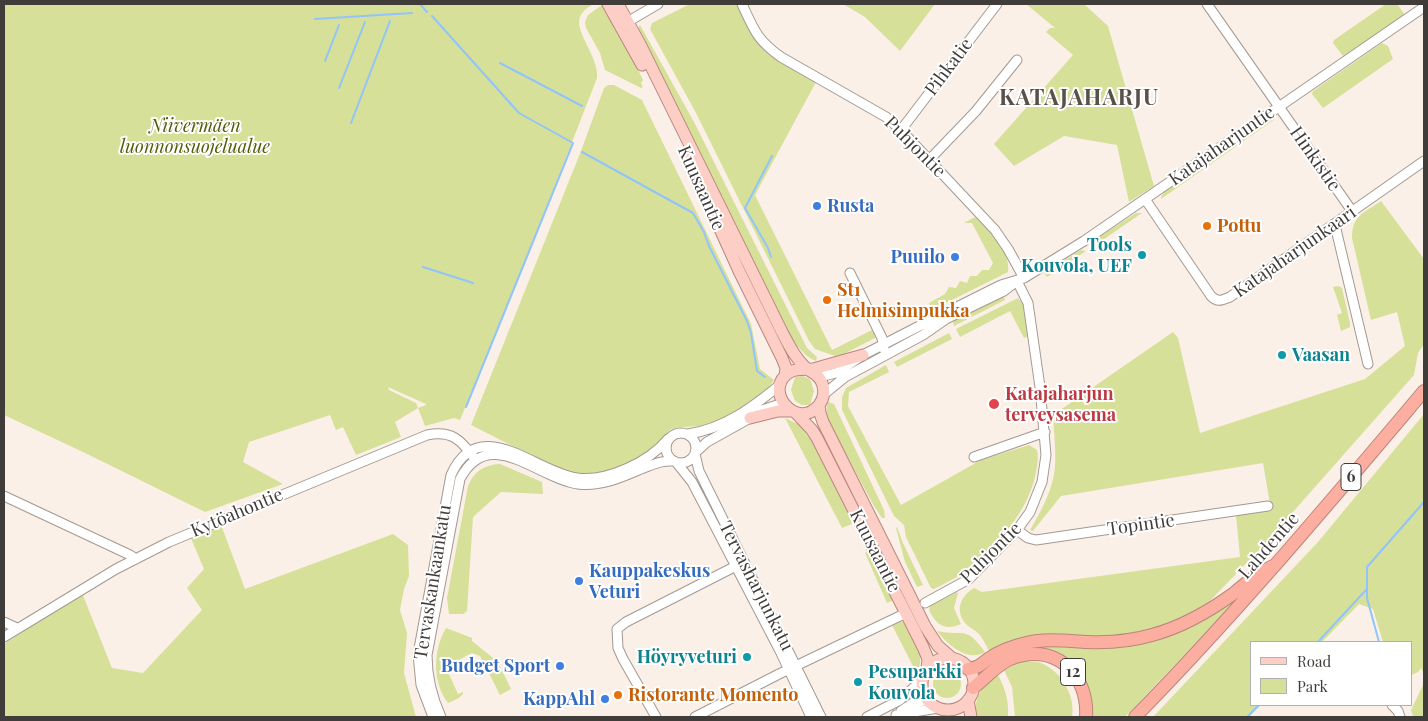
<!DOCTYPE html>
<html>
<head>
<meta charset="utf-8">
<style>
	body { margin:0 }
	#map { position:relative; width:1428px; height:721px; overflow:hidden; background:#fbf0e7; font-family:"Playfair Display",serif }
	canvas { display:block }
	.frame { position:absolute; inset:0; border:5px solid #403c39; pointer-events:none }
	.legend { position:absolute; left:1250px; top:641px; width:162px; height:65px; box-sizing:border-box; background:#fff; border:1px solid #b3b1b0; margin:0; padding:6px 9px; list-style:none; font-size:15px; color:#403c39 }
	.legend li { display:flex; align-items:center; gap:10px; height:25px }
	.legend b { width:25px; border:1px solid #b3b1b0 }
</style>
</head>
<body>
<div id="map">
<canvas width="1428" height="721"></canvas>
<div class="frame"></div>
<ul class="legend">
<li><b style="height:6px;background:#fdcec6"></b>Road</li>
<li><b style="height:14px;background:#d6e099"></b>Park</li>
</ul>
</div>
<script>
const ctx = document.querySelector('canvas').getContext('2d');
ctx.lineJoin = 'round';
function fillPath(path, color) { ctx.fillStyle = color; ctx.fill(path, 'evenodd'); }
function trace(path, color, width, dash) { ctx.strokeStyle = color; ctx.lineWidth = width; ctx.lineCap = dash ? 'butt' : 'round'; ctx.setLineDash(dash || []); ctx.stroke(path); }
function drawText(font, color, halo, rows, align = 'center') {
  ctx.font = font + ' "Playfair Display",serif'; ctx.lineWidth = 4; ctx.setLineDash([]); ctx.textBaseline = 'middle'; ctx.strokeStyle = halo; ctx.fillStyle = color; for (const [text, x, y, turn = 0] of rows) {
    ctx.save(); ctx.translate(x, y); ctx.rotate((+turn || 0) * Math.PI / 180); ctx.textAlign = isNaN(turn) ? turn : align; if (halo) ctx.strokeText(text, 0, 0); ctx.fillText(text, 0, 0); ctx.restore();
  }
}
fillPath(new Path2D(`
	M4,4H594C590,6 586,8 584,11C567,26 600,55 597,78L525,263L460,420L454,418L425,426L418,408L395,422L401,437L356,455L343,427L336,430L330,415L249,442L243,462L283,484L205,512L83,452L4,415ZM388,387L426,404V405L418,408L416,403L389,390Z
	M690,4H737L756,41L769,55L816,82L755,195L832,350L872,330L877,337L842,355L835,356L815,349L809,341L696,113L650,29L652,23Z
	M843,4H935L900,51L865,17Z
	M1026,4H1084L1108,26L1154,186L1129,202L1117,145L1064,136L1014,166L994,144L1073,55L1046,32L1050,28H1055Z
	M1386,4H1397L1405,15L1343,56L1333,43L1334,40Z
	M602,5C618,29 631,54 643,80L641,83L643,87L641,88L605,70L600,53L586,28L585,22L588,15Z
	M640,25L694,122L807,348L817,357L816,361C804,357 796,344 789,334L638,33V28Z
	M1382,43L1388,46L1393,59L1323,108L1312,94L1313,91Z
	M608,85H614L642,100L751,324L760,369L774,380L769,387L738,411L716,422L705,426L682,427L671,429L652,450L627,465L598,474H576L558,469L471,425L581,151L604,88Z
	M1270,119H1275L1161,199V197L1165,191Z
	M1381,201L1424,259V344L1418,353L1414,375L1262,547L1207,604L1189,615L1169,624L1134,634L989,651C986,645 983,639 979,634C975,630 970,628 966,624C954,610 961,596 974,588L982,592L1240,557L1236,515L1271,510L1263,463L1061,496L1033,531L1030,530C1041,511 1053,490 1055,467C1056,450 1054,432 1053,415L1173,332L1178,338L1200,433L1365,379L1405,346L1397,312L1371,320L1352,238C1352,215 1364,213 1381,201Z
	M1136,213H1142L1094,246L1096,239Z
	M975,217C991,227 1011,253 1008,272L932,310L929,303L945,294L949,287L956,288L960,281L967,283L970,276H977L982,270H989L993,263L972,223H964Z
	M1081,250L1086,251L1047,277L1044,273Z
	M1338,286L1342,288L1350,323V327L1341,331L1337,315L1342,313L1333,287Z
	M1003,295L1005,300L954,326L953,322L955,320Z
	M1018,298L1024,305L1029,336L1024,338L1010,311L960,337L956,329Z
	M949,333L952,339L897,367L894,362Z
	M886,365L889,372L849,392L848,406L901,505L981,460L1029,445L1037,450C1039,458 1037,468 1035,477C1026,514 999,542 971,566L970,571L964,577L961,575L934,589L931,588L906,537L904,525L894,516L842,410V397L846,388Z
	M803,376L810,379L814,391L810,405H802L795,401L791,390L795,377Z
	M828,402L834,404L836,408L884,510L885,518H882L874,506L830,425L826,413Z
	M1424,414V674L1421,668L1418,672L1412,675V642H1383L1373,609L1359,604L1322,642H1252V705H1261L1249,717H1153L1318,542Z
	M785,418L800,425L812,441L849,515L852,524L842,528Z
	M825,435L899,583L897,585L822,437Z
	M500,464L542,482L543,494L501,492L473,517L467,611L463,614H449L447,598L468,486C474,471 484,465 500,464Z
	M220,522L245,589L393,534L408,545L409,576L404,589L400,610L407,633L404,673L416,717H4V644L82,593L112,668L143,673L202,610L187,588L204,569L190,536Z
	M897,527L903,543L923,585L917,587L905,562L896,528Z
	M867,552L874,560L894,600L887,603L865,553Z
	M1255,581L1125,717H1090L1071,666L1017,650C1030,646 1044,644 1058,645C1070,645 1081,649 1093,649C1136,648 1180,637 1216,613C1229,603 1242,592 1255,581Z
	M957,592L958,593L954,608L961,624C945,631 936,625 929,610L930,606Z
	M899,622H903L906,625C915,643 926,653 917,674L892,625Z
	M446,628L472,638V641L498,662L511,689L500,695L480,656L472,653L451,664L453,669L448,672L458,694L463,692V694L459,698L448,703C432,682 433,650 446,628Z
	M937,631C964,637 965,624 985,652C968,663 947,644 937,631Z
	M1026,661C1031,662 1036,661 1041,663C1061,671 1076,696 1072,717H1015L1012,687L1004,670L1017,663Z
	M933 684a14 14 0 1 1 28 0a14 14 0 1 1-28 0Z
	M997,673C1005,688 1009,700 1008,717H978C971,698 984,685 997,673Z
	M1424,683V717L1413,716L1411,710Z`), '#d6e099');
trace(new Path2D(`
	M420,4L427,12
	M432,16L519,113L573,143L466,407
	M315,19L412,13
	M325,61L339,25
	M500,63L582,106
	M339,88L365,22
	M351,123L390,21
	M582,152L693,213L704,232L709,246L747,321L751,333L757,371L765,377
	M771,257L768,248L745,208L772,156
	M423,267L473,283
	M1318,642L1366,590
	M1379,642L1367,598V567L1424,502
	M1247,717L1259,705`), '#91c4fa', 2);
const minor = new Path2D(`
	M742,4C754,30 757,40 781,57L886,117L901,130L995,230L1008,249L1024,278
	M1207,4L1352,211
	M624,24L658,4
	M901,130L997,4
	M929,160L976,111L1017,60
	M1145,199L1211,296C1218,303 1222,300 1230,297C1295,252 1359,206 1424,161
	M1335,225L1368,364
	M850,273L882,338L884,349
	M819,377L836,373L863,355L931,320L1001,285L1024,278L1084,241L1424,7
	M823,395L845,377L923,335L946,319L1004,291L1013,284
	M666 448a15 15 0 1 1 30 0a15 15 0 1 1-30 0Z
	M688,434C724,429 753,407 781,384
	M696,452L707,442L750,418L762,410L783,403
	M695,454L699,471L821,717
	M974,457L1045,432
	M676,462L692,482L781,653L811,717
	M4,496L130,555L136,559
	M1017,530L1028,538L1036,540L1268,506
	M925,603L969,579L1017,530L1030,512L1042,482L1046,455L1040,387L1028,303L1017,281
	M4,622L17,628
	M4,637L116,569L169,542L427,435C452,430 461,440 475,459
	M1392,705L1398,711L1400,717
	M901,711L913,703L928,700
	M896,715L938,708
	M433,717L421,685L418,654L451,475C479,412 535,472 577,478C607,482 649,462 668,439
	M441,717C432,697 427,677 427,655L460,479C489,424 537,478 578,484C600,487 620,478 641,469C652,465 661,460 674,461
	M656,717L623,659L618,648L617,629L626,622L740,564
	M695,717L779,674L902,615
	M867,717L900,700L922,680`);
const major = new Path2D(`
	M608,4L642,65
	M618,4L641,46L782,332C789,345 795,358 806,368C812,373 819,374 822,383C825,390 824,399 819,405C797,432 761,389 790,372C798,368 805,370 813,369L863,355
	M687,156L739,271L782,358L786,368L785,376
	M819,405L820,413L823,422L925,626L938,646L953,659
	M796,413L812,430L817,438L923,647L928,659L927,668
	M750,418L778,411H791
	M922 684a26 26 0 1 1 52 0a26 26 0 1 1-52 0Z
	M968,700L971,717`);
const highway = new Path2D(`
	M968,669C980,667 980,665 988,659C999,651 1013,646 1026,643C1046,638 1067,641 1087,642C1109,643 1131,641 1152,635C1182,627 1208,612 1233,594C1246,583 1258,573 1273,566
	M973,688C985,679 995,666 1010,659C1053,641 1089,673 1086,717
	M1135,717C1237,613 1330,502 1424,391`);
trace(minor, '#a39991', 11);
trace(major, '#ba867c', 13);
trace(highway, '#ba867c', 14);
trace(minor, '#fff', 9);
trace(major, '#fdcec6', 11);
trace(highway, '#fcaea0', 12);
for (const [x, y, r, color] of [
	[817,206,5,"#3f7fe0"],
	[1207,226,5,"#e8710a"],
	[1142,255,5,"#0f9aa8"],
	[955,257,5,"#3f7fe0"],
	[827,300,5,"#e8710a"],
	[1282,355,5,"#0f9aa8"],
	[994,404,6,"#e0444e"],
	[579,581,5,"#3f7fe0"],
	[747,657,5,"#0f9aa8"],
	[560,666,5,"#3f7fe0"],
	[858,682,5,"#0f9aa8"],
	[618,695,5,"#e8710a"],
	[605,699,5,"#3f7fe0"]
]) { const dot = new Path2D(); dot.arc(x, y, r, 0, 2 * Math.PI); ctx.fillStyle = color; ctx.fill(dot); trace(dot, '#fff', 2); }
for (const [x, y, w] of [
	[1351,477,20],
	[1073,672,25]
]) { const box = new Path2D(); box.roundRect(x - w / 2, y - 13.5, w, 27, 4); ctx.fillStyle = '#fff'; ctx.fill(box); trace(box, '#403c39', 1); }
drawText('bold 16px', '#403c39', null, [
	["6",1351,477],
	["12",1073,672]
]);
drawText('18px', '#403c39', '#fff', [
	["Pihkatie",949,67,-53],
	["Katajaharjuntie",1222,146,-35],
	["Puhjontie",915,147,45],
	["Hinkistie",1315,159,55],
	["Kuusaantie",701,188,66],
	["Katajaharjunkaari",1295,252,-35],
	["Kytöahontie",237,513,-23],
	["Topintie",1141,525,-8],
	["Lahdentie",1269,546,-49],
	["Kuusaantie",875,551,63],
	["Puhjontie",991,553,-45],
	["Tervaskankaankatu",433,582,-81],
	["Tervasharjunkatu",756,586,63]
]);
drawText('italic 18px', '#555c07', '#fff', [
	["Niivermäen",195,126],
	["luonnonsuojelualue",195,147]
]);
drawText('bold 18px', '#366cbe', '#fff', [
	["Rusta",827,206,"left"],
	["Puuilo",945,257],
	["Kauppakeskus",589,571,"left"],
	["Veturi",589,592,"left"],
	["Budget Sport",550,666],
	["KappAhl",595,699]
], 'right');
drawText('bold 18px', '#c56008', '#fff', [
	["Pottu",1217,226],
	["St1",837,290],
	["Helmisimpukka",837,311],
	["Ristorante Momento",628,695]
], 'left');
drawText('bold 18px', '#0d838f', '#fff', [
	["Tools",1132,245],
	["Kouvola, UEF",1132,266],
	["Vaasan",1292,355,"left"],
	["Höyryveturi",737,657],
	["Pesuparkki",868,672,"left"],
	["Kouvola",868,693,"left"]
], 'right');
drawText('bold 18px', '#be3a42', '#fff', [
	["Katajaharjun",1005,394],
	["terveysasema",1005,415]
], 'left');
ctx.letterSpacing = '1px';
drawText('bold 22px', '#595049', '#fff', [
	["KATAJAHARJU",1079,98]
]);
ctx.letterSpacing = '0px';
</script>
</body>
</html>
